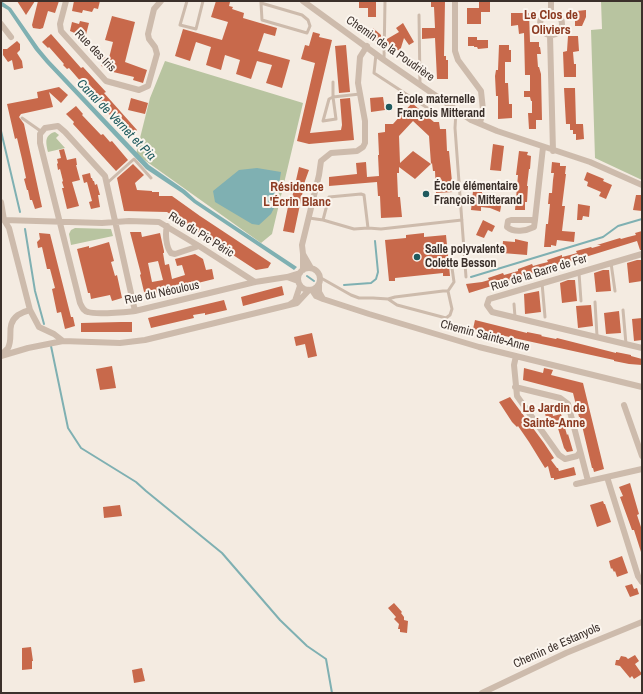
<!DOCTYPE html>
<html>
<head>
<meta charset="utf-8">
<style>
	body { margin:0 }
	#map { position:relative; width:643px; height:694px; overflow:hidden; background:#f4ebe1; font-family:"Archivo Narrow",sans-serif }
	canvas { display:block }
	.frame { position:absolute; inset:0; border:2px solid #3b302b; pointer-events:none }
</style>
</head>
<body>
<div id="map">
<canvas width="643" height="694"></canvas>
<div class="frame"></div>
</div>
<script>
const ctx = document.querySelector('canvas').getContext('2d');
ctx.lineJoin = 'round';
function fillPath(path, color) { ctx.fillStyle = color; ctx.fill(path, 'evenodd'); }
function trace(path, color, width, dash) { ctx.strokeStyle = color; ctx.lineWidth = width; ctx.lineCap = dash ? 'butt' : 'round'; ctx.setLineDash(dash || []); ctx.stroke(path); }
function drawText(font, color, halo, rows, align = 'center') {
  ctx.font = font + ' "Archivo Narrow",sans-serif'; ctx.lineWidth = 4; ctx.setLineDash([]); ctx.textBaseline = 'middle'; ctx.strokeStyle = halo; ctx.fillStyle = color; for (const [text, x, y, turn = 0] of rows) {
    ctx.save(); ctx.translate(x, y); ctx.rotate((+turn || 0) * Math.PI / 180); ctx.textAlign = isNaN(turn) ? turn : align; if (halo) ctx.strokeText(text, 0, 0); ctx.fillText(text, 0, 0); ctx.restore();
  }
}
fillPath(new Path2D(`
	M601,1H642V180L595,158L591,30L602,29Z
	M165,61L303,103L272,234L261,243L136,154L150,98Z
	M55,132L59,135L56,138L65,148L48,152C46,143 44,135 55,132Z
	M75,228L111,229L113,236L71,245L69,234L71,230Z`), '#b8c4a0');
fillPath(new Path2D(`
	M1,1L11,8L39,48L49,60L149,165L185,190L196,200L297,267L294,270L194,203L182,193L146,169L46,63L35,50L8,10L1,6Z
	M257,168L281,172L276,204L271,214L259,225L252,224L215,202L213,191L239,170Z`), '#7fb0b2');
trace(new Path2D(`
	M1,131L20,212
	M25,229L35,291L44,324
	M307,276L314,281
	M471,277L603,237L618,226L642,219
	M344,285L371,283L376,279L378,272L375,241
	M51,346L68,428L81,448L136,482L146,491L222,553L280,620L307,646L326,659L332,693`), '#7fb0b2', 2);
fillPath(new Path2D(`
	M17,1H35L26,15Z
	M38,1H59L55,13L48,11L43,28L40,29L33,28L32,25Z
	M74,1H100L98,9L94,8L92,12L83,10L82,13L72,11Z
	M216,1L230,2L229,6L233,7L232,9L244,13L243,18L277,28L275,36L264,33L258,51L290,60L282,88L266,83L272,65L257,61L251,79L236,74L240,60L225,55L221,70L206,65L211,47L196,42L190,61L175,56L183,29L222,40L228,22L211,17Z
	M359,1H376V17H368V8H359Z
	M431,1H445L444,56H446V60H448V79H437L435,38L422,39V28H435L434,7H431Z
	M479,1H490V12H481V24H467V8H479Z
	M586,10V17L582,26H575V18H577V11Z
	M511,13H529L530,42H539V47H540L541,54H537L538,67H539L541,74L542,120H536V129H529L528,113H532V101H531L530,97H524V91H530V75H525L524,33L519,34L518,25L511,26Z
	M112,16L135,22L125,62L147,70L143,83L133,80L134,77L109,71L110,68L101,66L103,57L109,58L113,42L105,40Z
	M80,21L89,23L84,42L79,41L80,37L76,36L77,34L70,31L72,22L79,24Z
	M403,23L414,42L409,45L404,38L400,51L394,49L392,47L387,52V39L399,32L396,28Z
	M373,28L381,35V45L367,35Z
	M313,32L320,34L319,37L332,40L310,133L341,130L342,125L340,99L350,98L354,140L309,144L297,141L315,63L301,59L305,45L309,46Z
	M51,34L81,68L83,67L106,92L104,93L137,130L135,132L136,133L130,138L69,68L67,69L63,65L64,64L49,47L48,48L42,42Z
	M568,36H578L579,51L573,52L574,64H576V77H564L563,52L567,51Z
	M468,37H477V40H488V48L478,49L477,47H474V46H468Z
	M17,41L20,44V50L17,53L22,61L23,68L14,70L12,60L8,62L3,55V49H7Z
	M346,45L350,92L339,93L335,46Z
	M499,45H509V50H511V62H505V83H508L509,104H512V118L498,119V96H496L495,76L496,70H498Z
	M59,87L68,95L61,103L49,92L53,107L21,114L19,117L24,124L42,207L35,209L32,200H30L28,190H27L24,179L26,178L22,159L17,138L15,139L7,104L38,98L37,92Z
	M564,88H575L576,124H583L584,139L576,140V134H573V130H570V124H566Z
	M383,97L385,110L371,112L370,98Z
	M131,98L148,103L145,114L128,110Z
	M412,103L434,122H439L440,129H446L447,151H449L453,192L436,193L435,171H433L432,163L415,179L399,167V173H397L398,197H400L402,217L381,218L380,196H378L377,182L329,186V177L357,174L356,163L366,162L367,177L379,176L378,155H379L378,133L385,132V124H393ZM413,121L429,136L431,164L413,151L400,163L399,136Z
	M76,106L83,114L82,115L101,135L103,134L110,142L112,141L128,160L116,171L73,124L74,122L66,114Z
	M493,144L504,146L501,171L490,170Z
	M64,149L67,160L76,158L77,165H76L80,180L72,182L79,206L67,209L62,188H64L62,182L63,181L60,169L58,170L57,164L58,163L57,159L61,158L59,150Z
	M519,151L528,152L527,155L531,156L530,169H529L527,186H528L527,202H525V210H515L518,175H516Z
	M552,162L560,163V166H566L565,174H566L562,206H565L562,231L575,232L574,242L557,240L556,246L551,245V247H544L546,224H548L550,204H548L549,193H552L553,180L554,173H551Z
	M133,164L144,175L135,183L137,190L152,191V192H159V196H172L200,216L271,263L268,268L256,270L167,212L124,211L117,178Z
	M299,167L309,170L305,181L294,233L283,231L290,197L292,198Z
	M587,172L604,179L603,181L612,185L606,199L599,196L601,192L587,186L588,182L584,180Z
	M90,173L91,178H92L93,181H94L95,185L97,184L100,195H98L100,207L91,209L89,202L92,201L87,182L84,183L82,175Z
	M473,191L482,192V193L503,196L500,212L490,208L481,207V211L471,210Z
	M636,195H642V211L633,210Z
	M578,204L590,206L589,217L583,216L582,220H577Z
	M483,220L495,226L492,232L488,230L484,238L476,235Z
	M642,231V250H640L637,241L469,293L466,284L482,282L489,280L488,278L503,273L504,275L518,271V269L532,264L533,266L540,264L548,262L547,260L562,255V257L570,255L577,253L576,251L591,247L592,248L599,246L601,245H597L620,238L621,239L628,237L636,235L635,233Z
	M130,232H141L142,237L160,233L164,251V253H163L165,265L169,264L172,279L185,275L182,265L177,266L175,259L195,254L203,259L206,270L212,269L214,279L145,296L140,275L141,274ZM158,261L163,280L152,282L148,263Z
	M39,233L50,234L71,317H73L75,326L65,329L61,312L57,313L52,289L55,288L50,269H47L42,247L38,248L37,242L40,239Z
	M424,233V237L446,235L450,276H443V273L395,278V281H389L385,240L406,238V235Z
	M515,239L528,242L527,255L502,253L503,241L515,242Z
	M109,242L114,261L111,262L115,276L117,275L122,298L112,301L110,295L91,299L90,293H88L77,249L89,246V248Z
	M637,260H642V281L629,283L627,263Z
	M603,270H609L611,291L596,292L594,273Z
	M568,280H575L577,301L562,303L560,283Z
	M282,286L284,295L243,306L241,297Z
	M539,291L541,312L525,314L524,294Z
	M224,300L227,310L205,315V313L193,315L194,318L151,328L148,318Z
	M591,305L593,326L578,328L576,306Z
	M619,311L621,333L606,334L604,313Z
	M642,318V340L634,341L632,319Z
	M475,320L527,333V332L542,335L541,336L556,339L557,338L616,353V352L631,355V356L642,359V365L629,364L614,361V360L473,329Z
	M121,322H132V332H81V323Z
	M312,333L317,356L308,358L305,344L296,346L294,337Z
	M112,366L116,388L100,390L96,369Z
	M524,368L543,373L544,368L553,370L551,375L583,383L604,469L594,472L593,468H592L580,417H579L573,393L523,380Z
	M510,397L544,443L554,458L551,460L557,468H558L559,471L574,467L576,475L554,480V478H551L548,466L545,468L529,442L518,426L517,427L512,422L499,402Z
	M551,406L553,416L561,414L567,435L568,434L573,451L567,452L564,448L557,425H555L554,423L553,424L551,417L546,418L544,408Z
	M630,483L639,514L637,515L641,527H642V552H641L634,530H632L620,497L623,496L619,487Z
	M603,501L604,504H605L611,522L597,527L590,505Z
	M120,505L122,516L104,518L103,507Z
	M622,556L628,573L617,577L615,571L614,572L612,568L611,569L609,561Z
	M632,584L634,589L637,588L639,594L630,597L625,586Z
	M394,603L402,612L401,613L404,617V620L408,621L407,633L400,632V629H398L399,624L394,619L396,617L388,608Z
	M31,647L33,661H32V669L22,670V648Z
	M635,655L639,661L635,664L642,674L634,679L632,676L630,678L620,666L615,665L616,660H619L621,656L626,657L628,659Z
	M142,668L145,681L134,683L132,670Z`), '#c8694b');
trace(new Path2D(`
	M187,1L180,25L196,29L203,1
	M261,3L302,15L308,20L310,26L307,33L262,20L261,3V1
	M419,15L420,84
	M376,54L374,73L432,111
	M384,60L385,1
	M333,82V97L360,94
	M333,97L336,119L323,121L329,99Z
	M456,111L455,128L466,277
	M22,118L42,132
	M106,184L134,159L151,178
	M309,218L323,220L354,229L368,228L364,195L361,194L329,197L323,220
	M368,228L381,229L462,220
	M611,263L615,291
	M579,273L581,301
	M321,278L351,295L359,298H373L388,299
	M542,283L545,317
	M448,291L452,309L450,315L446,318L397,305L388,299L395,297L443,291H448L454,282L452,268L453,265L465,263
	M595,302L597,336
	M514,304L515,317
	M623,310L626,344`), '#cdbbac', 3);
trace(new Path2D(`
	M66,1L60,24L61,31L106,81L139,90L148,86L157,54L155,47L149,39L148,34L154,9L161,1
	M303,1L384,60L471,120L497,131L590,162L642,185
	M455,1V51L458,60L481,91L483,110L480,123
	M551,1V12
	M540 24a11 11 0 1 1 22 0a11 11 0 1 1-22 0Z
	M1,24L11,37
	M550,35L553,151
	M1,202L4,220L102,223L129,221L159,222L199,246L255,282
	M1,219L4,220L9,228L30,310
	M535,220H511L508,221L507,227C514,233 526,231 534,227L535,220L543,147
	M167,226C165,234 166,247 171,253L175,254L199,246
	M303,254L302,245L319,175L321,161L331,153L357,151L363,147L365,143V121L358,83L360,57L367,46
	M642,254L489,299L487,305L492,312L642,348
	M298 279a11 11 0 1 1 22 0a11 11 0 1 1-22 0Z
	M303,270V254L311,268
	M298,281L287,277L300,273
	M300,286L295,301L289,305L297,303L309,290
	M312,290L316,296L323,299L319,292V285
	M323,299L369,314L479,347L642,387
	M135,311L105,176L65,132L58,126L45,128L40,134V143L80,303C82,307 83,311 88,312C97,315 125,312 135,311L255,282L287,277
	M1,355C3,353 6,350 8,348C14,337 5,325 18,315C21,313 26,311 30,310L39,327L54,334L63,341
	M1,356L28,348L63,341L120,343L145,340L289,305
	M516,356L514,365L517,396L559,455L565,459L577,456L580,452
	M515,387L560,398L568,404L588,481
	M624,405L642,456
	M607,477L638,576L642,582
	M576,484L642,469
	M482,693L566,653L642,622`), '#cdbbac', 6);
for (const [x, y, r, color] of [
	[389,107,4,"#1f5a5e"],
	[426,194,4,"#1f5a5e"],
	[417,257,4,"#1f5a5e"]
]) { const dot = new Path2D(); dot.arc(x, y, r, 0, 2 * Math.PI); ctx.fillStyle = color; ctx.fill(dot); trace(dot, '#fbf5ee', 1.5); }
drawText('12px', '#3b302b', '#fbf5ee', [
	["Chemin de la Poudrière",390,49,35],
	["Rue des Iris",95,51,46],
	["Rue du Pic Péric",201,235,32],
	["Rue de la Barre de Fer",539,273,-17],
	["Rue du Néoulous",162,293,-12],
	["Chemin Sainte-Anne",485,336,15],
	["Chemin de Estanyols",557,646,-24]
]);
drawText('bold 12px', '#3b302b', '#fbf5ee', [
	["École maternelle",397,100],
	["François Mitterand",397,114],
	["École élémentaire",434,187],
	["François Mitterand",434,201],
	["Salle polyvalente",425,250],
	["Colette Besson",425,264]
], 'left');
drawText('bold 13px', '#8c3b22', '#fbf5ee', [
	["Le Clos de",551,16],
	["Oliviers",551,31],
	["Résidence",297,188],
	["L'Écrin Blanc",297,203],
	["Le Jardin de",554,409],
	["Sainte-Anne",554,424]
]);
drawText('italic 13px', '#1f5a5e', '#fbf5ee', [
	["Canal de Vernet et Pia",116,120,46]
]);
</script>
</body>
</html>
